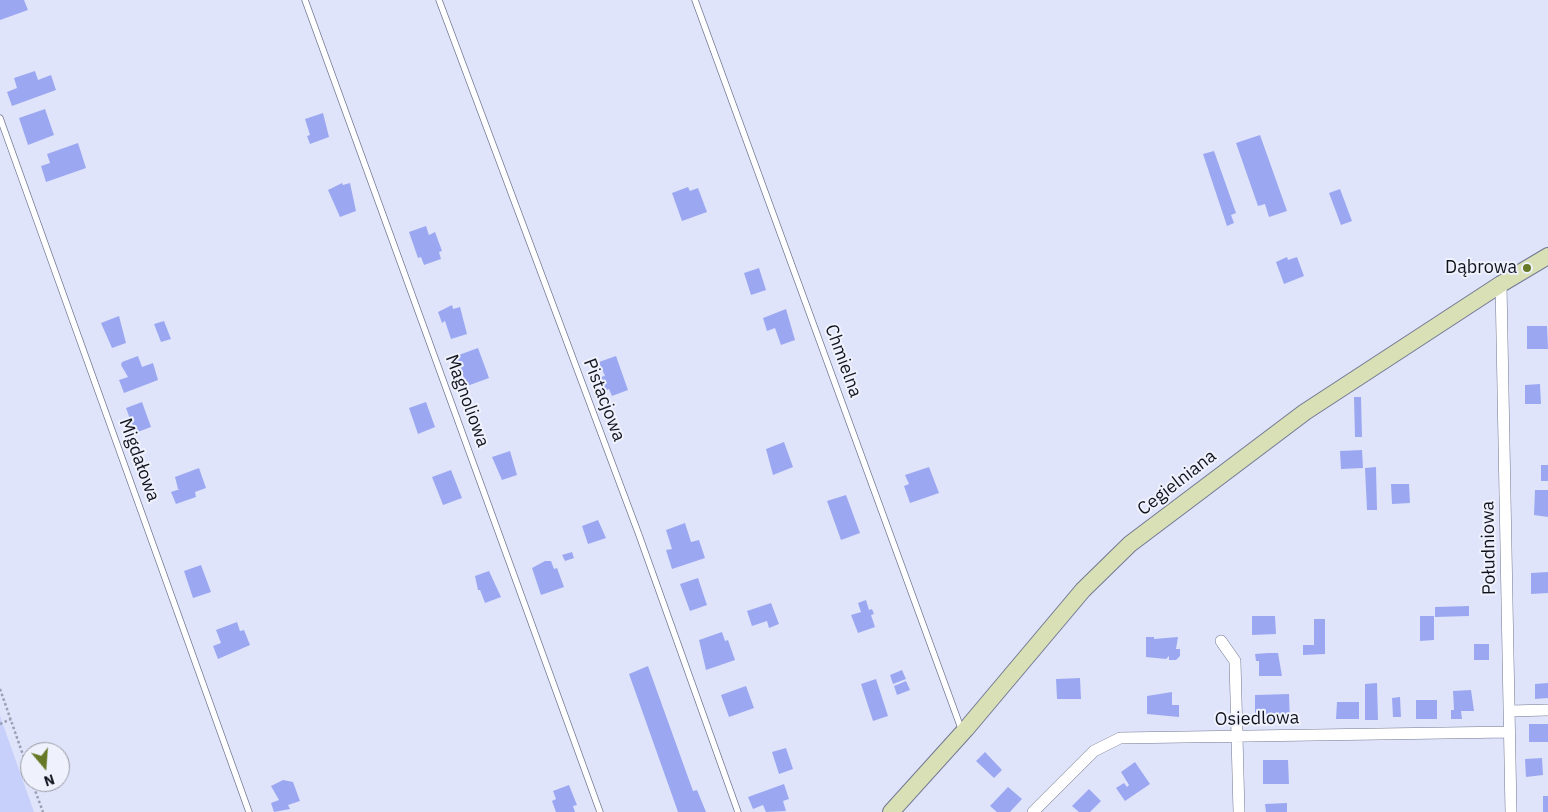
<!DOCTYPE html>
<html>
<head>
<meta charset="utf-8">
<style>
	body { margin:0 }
	#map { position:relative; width:1548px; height:812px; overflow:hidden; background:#dfe4fb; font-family:"IBM Plex Sans",sans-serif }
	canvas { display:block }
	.north { position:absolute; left:20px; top:742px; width:50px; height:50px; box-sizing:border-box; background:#eff2fd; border:1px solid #9799a3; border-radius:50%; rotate:162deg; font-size:14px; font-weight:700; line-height:20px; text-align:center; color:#12141d }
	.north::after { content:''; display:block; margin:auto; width:18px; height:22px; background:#677927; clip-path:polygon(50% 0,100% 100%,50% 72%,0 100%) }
</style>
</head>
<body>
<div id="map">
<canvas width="1548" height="812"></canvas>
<div class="north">N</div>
</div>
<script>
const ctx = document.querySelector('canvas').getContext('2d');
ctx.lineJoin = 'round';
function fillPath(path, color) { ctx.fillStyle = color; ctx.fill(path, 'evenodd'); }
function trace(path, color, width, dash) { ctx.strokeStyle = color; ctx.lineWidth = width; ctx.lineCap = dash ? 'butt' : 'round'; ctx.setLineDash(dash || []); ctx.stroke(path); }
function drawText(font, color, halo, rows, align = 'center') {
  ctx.font = font + ' "IBM Plex Sans",sans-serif'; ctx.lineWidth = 4; ctx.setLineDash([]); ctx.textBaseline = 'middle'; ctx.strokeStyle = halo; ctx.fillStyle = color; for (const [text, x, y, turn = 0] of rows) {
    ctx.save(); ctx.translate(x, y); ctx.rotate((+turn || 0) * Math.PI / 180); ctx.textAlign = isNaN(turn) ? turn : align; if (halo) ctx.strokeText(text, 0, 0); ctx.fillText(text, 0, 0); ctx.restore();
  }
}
fillPath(new Path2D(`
	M0,716L34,812H0Z`), '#c7d0fb');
fillPath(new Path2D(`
	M0,0H24L28,10L0,20Z
	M35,71L38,80L51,75L56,90L12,106L7,92L17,88L14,78Z
	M45,109L54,135L28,145L19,118Z
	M323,113L329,137L310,144L307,136L310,135L305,119Z
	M1260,135L1287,211L1269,217L1265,204L1258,206L1236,143Z
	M78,143L86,168L46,182L41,166L50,163L47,154Z
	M1214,151L1236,213L1231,215L1234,223L1227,226L1203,154Z
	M342,183L343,185L350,183L356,211L340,217L328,190Z
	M688,187L690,191L698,188L707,212L682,221L672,193Z
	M1340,189L1352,221L1341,225L1329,193Z
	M426,226L429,235L435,232L442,251L439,252L441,259L424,265L421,257L418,258L409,232Z
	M1287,257L1288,260L1297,257L1304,276L1284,284L1276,262Z
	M759,268L766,290L751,295L744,273Z
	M452,305L453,309L460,307L467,334L451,339L445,321L442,323L438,312Z
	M786,309L795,340L781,345L775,328L767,331L763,318Z
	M119,316L126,343L112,348L101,323Z
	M164,321L171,339L161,342L154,324Z
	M1527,326H1547L1548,349H1527Z
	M478,348L489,378L467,386L456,356Z
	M138,356L142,367L153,363L158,380L124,393L119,380L128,377L121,365L122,362Z
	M616,356L628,390L612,396L609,389L605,391L600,377L605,376L599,362Z
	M1540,384L1541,404H1525V385Z
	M1354,397H1361L1362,437H1355Z
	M142,402L151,427L135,433L126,408Z
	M426,402L435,427L418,434L409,408Z
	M784,442L793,467L773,475L766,449Z
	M1362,450L1363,468L1341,469L1340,451Z
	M510,451L517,475L502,480L492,457Z
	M1541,465H1548V481H1541Z
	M929,467L939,493L910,503L904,486L909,484L905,475Z
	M1376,467L1377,510H1367L1365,468Z
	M199,468L206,488L195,492L196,497L176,504L171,492L180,489H178L175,477Z
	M451,470L462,498L443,505L432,477Z
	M1391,484H1409L1410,503L1392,504Z
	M1535,490H1548V517L1534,515Z
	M846,495L860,533L841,540L827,501Z
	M598,520L606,538L588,544L582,526Z
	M685,523L691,542L699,540L705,558L672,569L666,550L672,549L666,530Z
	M572,552L574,558L565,561L562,555Z
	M545,561H551L554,569L557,568L564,587L541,595L532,568Z
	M201,565L211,592L193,598L184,571Z
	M489,571L501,597L485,603L480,590H478L475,576Z
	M1548,572V593L1531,594V573Z
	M698,578L707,605L690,611L680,584Z
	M866,600L869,610L872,609L874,614L871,615L875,627L858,633L851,615L861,612L858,603Z
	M771,603L779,624L769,628L767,621L752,626L747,611Z
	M1469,606V616L1435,617V607Z
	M1252,616H1275L1276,634L1252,635Z
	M1420,616H1434V640L1420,641Z
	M1314,619H1325V654L1303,655V645H1314Z
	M237,622L240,631L244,630L250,645L218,659L213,646L221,643L216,630Z
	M722,632L725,641L728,640L735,660L706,670L699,640Z
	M1146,637H1154V639L1178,637L1176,649H1180V656L1176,660H1169V656L1166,659L1146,657Z
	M1474,644H1489V660H1474Z
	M1268,653H1278L1282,676H1259V661H1256L1255,654Z
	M648,666L693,791L697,790L706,812H678L629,674Z
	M902,670L906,679L893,684L890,675Z
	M1080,678L1081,699H1057L1056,679Z
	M876,679L888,716L873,721L861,684Z
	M906,681L910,690L897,695L894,686Z
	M1377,683L1378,720H1365V684Z
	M1548,683V698L1535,699V684Z
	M746,686L754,708L729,717L721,695Z
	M1471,690L1474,711H1461L1462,719H1451V710H1454L1453,691Z
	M1172,692V705H1179V717L1147,714V696Z
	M1289,694L1290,722H1264L1263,714H1255V695Z
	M1400,697L1401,717H1393L1392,698Z
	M1416,700H1437V719H1416Z
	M1337,702H1359V719H1336Z
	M1529,724H1548V742H1529Z
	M786,748L793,769L779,774L772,752Z
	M985,752L1002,770L994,778L976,761Z
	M1542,758L1543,775L1526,777L1525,759Z
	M1263,760H1288L1289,784H1263Z
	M1135,762L1150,784L1125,801L1116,788L1124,783L1127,787L1129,785L1121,772Z
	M283,780L293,782L300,801L288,805L290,809L274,812L271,803L279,800L271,786Z
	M784,784L789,799L783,801L786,811L766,812L763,805L753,809L748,797Z
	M569,785L577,805L573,806L575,812H556L552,801L556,799L553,791Z
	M1008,787L1022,799L1010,812H997L990,806Z
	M1089,789L1101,801L1090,812H1079L1072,806Z
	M1543,796H1548V812H1543Z
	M1287,803V812H1266L1265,804Z`), '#9ba8f1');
const lane = new Path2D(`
	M305,0L600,812
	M439,0L639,535L738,812
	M695,0L962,731
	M0,118L249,812`);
const street = new Path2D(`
	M1501,284L1511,812
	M1221,641L1235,661L1239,812
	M1510,711L1548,710
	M1033,812L1094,751L1120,738L1510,732`);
const secondary = new Path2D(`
	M891,812L966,729L1083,590L1130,544L1305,412L1501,284L1548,256`);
trace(lane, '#727891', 7);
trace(street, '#727891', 12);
trace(secondary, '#727891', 18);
trace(new Path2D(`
	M0,689L30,775
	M0,724L11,719
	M32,782L43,812`), '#9b9fb1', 2.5, [2.5, 2.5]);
trace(lane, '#fff', 5.5);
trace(street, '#fff', 11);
trace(secondary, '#d9e0b6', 16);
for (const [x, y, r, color] of [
	[1527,268,5,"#677927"]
]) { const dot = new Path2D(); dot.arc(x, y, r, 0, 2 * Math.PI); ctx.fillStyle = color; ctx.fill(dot); trace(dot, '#eff2fd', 2); }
drawText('18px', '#12141d', '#eff2fd', [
	["Dąbrowa",1517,268]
], 'right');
drawText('18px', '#12141d', '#eff2fd', [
	["Chmielna",843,361,70],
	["Pistacjowa",604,400,69],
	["Magnoliowa",467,401,70],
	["Migdałowa",139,460,70],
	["Cegielniana",1177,483,-38],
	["Południowa",1489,548,-91],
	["Osiedlowa",1257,719,-1]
]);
</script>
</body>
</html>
